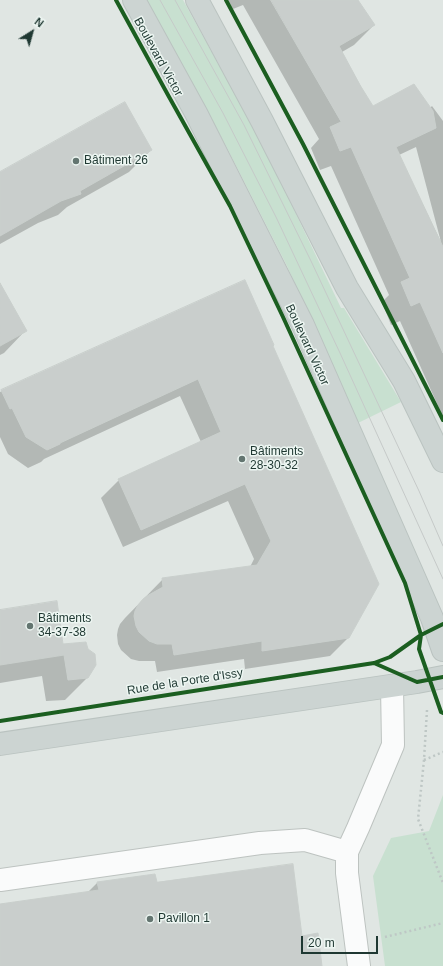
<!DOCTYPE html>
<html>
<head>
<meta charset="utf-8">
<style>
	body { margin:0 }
	#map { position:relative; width:443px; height:966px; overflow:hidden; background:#e0e6e3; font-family:Arial,sans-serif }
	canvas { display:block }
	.north { position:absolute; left:12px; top:12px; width:40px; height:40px; -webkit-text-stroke:3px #edf6f2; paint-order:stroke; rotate:37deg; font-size:11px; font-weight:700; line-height:16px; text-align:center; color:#1f3832 }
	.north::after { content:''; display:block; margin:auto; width:14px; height:18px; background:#1f3832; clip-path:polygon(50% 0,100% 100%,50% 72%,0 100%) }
	.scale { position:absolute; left:301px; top:936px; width:77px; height:18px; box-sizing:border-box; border:2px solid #1f3832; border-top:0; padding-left:5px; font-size:12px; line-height:14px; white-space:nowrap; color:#1f3832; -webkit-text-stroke:3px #edf6f2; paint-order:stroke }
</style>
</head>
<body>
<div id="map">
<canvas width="443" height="966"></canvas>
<div class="north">N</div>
<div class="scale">20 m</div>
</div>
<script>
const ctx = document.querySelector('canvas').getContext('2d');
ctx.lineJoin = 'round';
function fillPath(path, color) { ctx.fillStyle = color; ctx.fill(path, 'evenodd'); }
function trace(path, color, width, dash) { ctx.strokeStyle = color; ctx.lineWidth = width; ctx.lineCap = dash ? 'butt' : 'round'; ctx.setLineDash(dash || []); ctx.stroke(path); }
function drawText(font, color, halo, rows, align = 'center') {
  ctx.font = font + ' Arial,sans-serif'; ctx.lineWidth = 3; ctx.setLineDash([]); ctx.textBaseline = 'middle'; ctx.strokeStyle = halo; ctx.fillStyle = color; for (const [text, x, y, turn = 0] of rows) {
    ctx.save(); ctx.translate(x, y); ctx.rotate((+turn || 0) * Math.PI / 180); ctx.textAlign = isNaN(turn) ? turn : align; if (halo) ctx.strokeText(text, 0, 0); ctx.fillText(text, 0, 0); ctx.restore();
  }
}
fillPath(new Path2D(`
	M146,0H183L263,145L341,308H344L401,402L358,423L287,266L225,144Z
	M443,795V966H385L373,876L391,838L429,831Z`), '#c8e0d0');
fillPath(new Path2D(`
	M228,0H357L374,25L354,45L342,52L372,107L430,108L432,106L443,121V417L400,321L391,325L382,302L389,295L331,166L320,170L311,148L319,139L243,5L233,9ZM416,147L441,242L399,155Z
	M151,150L129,172L67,207L58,215L38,223L0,244V173Z
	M0,285L25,331L4,353L0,355Z
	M272,346L348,638L330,656L245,669L244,659L157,672L155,661H139L131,659L121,650L118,644L117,635L118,629L120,624L125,618L163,579L250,567L254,559L228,501L123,547L101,498L119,480L201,442L180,396L44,459L41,462L28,468L8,454L0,437V392L2,391Z
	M0,611L63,645L87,678L65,700L46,701L42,676L0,683Z
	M97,883H156L301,937L321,966H0V905L87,893Z`), '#0003');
const building = new Path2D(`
	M271,0H358L375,25L339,46L360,85L373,106L414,84L433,111L436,128L396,147L443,247V353L420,302L411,306L401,282L410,278L351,147L340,151L330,127L341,122Z
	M125,102L152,150L80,191L81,194L61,201L0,236V172Z
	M245,280L274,345L273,346L379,584L349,638L262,651V641L174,655L172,644H157L149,641L139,632L136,626L134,616L135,611L138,605L143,599L147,596L163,587L162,578L257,565L271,541L245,484L141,530L118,479L221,432L198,379L60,443V444L47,450L26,437L12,408L10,409L1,390Z
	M0,283L27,331L0,346Z
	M57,601L63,644L86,642L88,649L95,654L96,665L88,678L68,680L64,655L0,665V610Z
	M293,864L302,936L318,933L322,966H0V904L99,890L97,882L155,874L157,882Z`);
fillPath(building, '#c9cecc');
trace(building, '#c9cfcc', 1);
const minor = new Path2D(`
	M0,880L260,843L305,840L347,852
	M359,966L347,873V852L358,828L393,745L392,686`);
const major = new Path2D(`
	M134,0L196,113L303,325L432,618L443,650
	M197,0L262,121L347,288L404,381L443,461
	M0,744L417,682L443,677`);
trace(minor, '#bdc3c0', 24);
trace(major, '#bac3c0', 24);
trace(new Path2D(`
	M427,710L424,760L418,819L443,883
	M424,760L443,752
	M385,937L443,923`), '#bec7c5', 2.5, [2, 3]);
trace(minor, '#fafbfb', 22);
trace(major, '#ccd4d2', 22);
trace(new Path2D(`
	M160,0L223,113L276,217L340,353L443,579
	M175,0L244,125L311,261L419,491L443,546`), '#c5c9c8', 1);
trace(new Path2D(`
	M116,0L168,95L230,206L283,317L405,583L421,635L419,649L441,712L443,713
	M226,0L303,144L443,420
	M374,663L417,682L443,677
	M0,721L374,663L390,657L421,635L443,624`), '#1b5e20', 4);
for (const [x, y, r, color] of [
	[76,161,4,"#637570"],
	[242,459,4,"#637570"],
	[30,626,4,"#637570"],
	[150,919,4,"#637570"]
]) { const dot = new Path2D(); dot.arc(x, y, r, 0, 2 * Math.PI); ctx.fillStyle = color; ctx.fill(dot); trace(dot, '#edf6f2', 1.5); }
drawText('12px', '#1f3832', '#edf6f2', [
	["Boulevard Victor",158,57,61],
	["Boulevard Victor",307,345,65],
	["Rue de la Porte d'Issy",185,682,-9]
]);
drawText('12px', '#1f3832', '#edf6f2', [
	["Bâtiment 26",84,161],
	["Bâtiments",250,452],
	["28-30-32",250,466],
	["Bâtiments",38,619],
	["34-37-38",38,633],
	["Pavillon 1",158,919]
], 'left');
</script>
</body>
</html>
